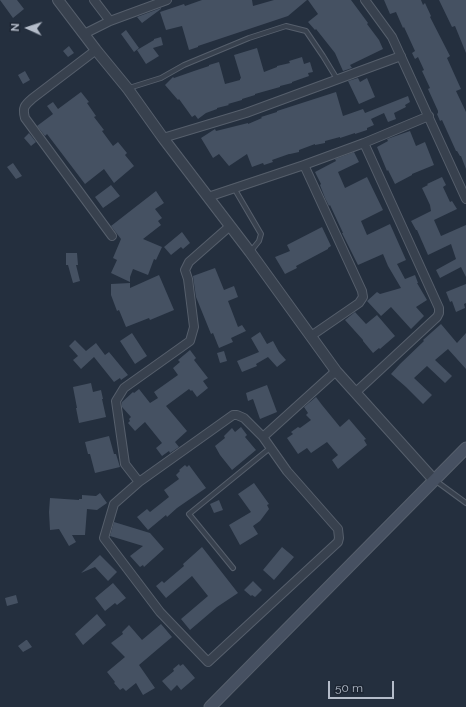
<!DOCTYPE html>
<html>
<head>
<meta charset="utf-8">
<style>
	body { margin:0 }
	#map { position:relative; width:466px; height:707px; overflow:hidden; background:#242f3e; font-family:Raleway,sans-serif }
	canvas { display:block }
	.north { position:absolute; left:8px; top:8px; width:40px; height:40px; -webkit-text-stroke:3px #1d2633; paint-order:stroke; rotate:273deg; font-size:11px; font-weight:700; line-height:16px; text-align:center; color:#b4bcc9 }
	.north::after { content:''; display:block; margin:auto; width:14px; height:18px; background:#b4bcc9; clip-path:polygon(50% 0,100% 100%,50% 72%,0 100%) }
	.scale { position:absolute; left:328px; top:681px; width:66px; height:18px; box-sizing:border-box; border:2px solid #b4bcc9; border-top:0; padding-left:5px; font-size:12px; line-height:14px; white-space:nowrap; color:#b4bcc9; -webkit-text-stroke:3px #1d2633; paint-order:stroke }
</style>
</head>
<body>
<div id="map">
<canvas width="466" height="707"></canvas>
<div class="north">N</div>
<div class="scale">50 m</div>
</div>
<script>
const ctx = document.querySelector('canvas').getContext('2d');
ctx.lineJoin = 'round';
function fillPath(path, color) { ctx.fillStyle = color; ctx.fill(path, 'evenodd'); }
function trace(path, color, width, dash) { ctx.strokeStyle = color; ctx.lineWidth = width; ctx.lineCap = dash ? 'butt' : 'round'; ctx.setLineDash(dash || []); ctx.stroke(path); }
fillPath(new Path2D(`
	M0,0H17L24,9L13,18Z
	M202,0H252L253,6L274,0H307L288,16L198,46V47L189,50L182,26L166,30L160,12L184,4L185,6Z
	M308,0H351L368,23L367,24L379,40L383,49L350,65L352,68L343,71L335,53L316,29L315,30L308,22L318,14Z
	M384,0H421L423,5L425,3L431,16L430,17L450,56L447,58L461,89L456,91L466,112V169L461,156H460L457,151H456L442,120L440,121L437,114L438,113V111L428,89L430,88L422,71L424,70L418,57L415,59L412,53L415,51L404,27L403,28L396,12L390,14Z
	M439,0H466V53L455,26L452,27Z
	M161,8V9L142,23L137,17Z
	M126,30L139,48L134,52L121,34Z
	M161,37L163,45L153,48L159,56L146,64L137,50L154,40V39Z
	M69,46L74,53L68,57L63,51Z
	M257,48L264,72L277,67V66L290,63L289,61L302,57L304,64L310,62L313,72L308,73L309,76L292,82V83L280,86V87L255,94V95L242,99V100L228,104L229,105L217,108V109L206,113L198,119L195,115L192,117L179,99L178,100L165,85L173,77L174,78L194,71L209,66V65L219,62L225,84L240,80V79L241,78L234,55Z
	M25,71L30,80L23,84L18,75Z
	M358,78L360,82L367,78L375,97L359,104L348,81Z
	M81,92L89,102L87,103L96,116L94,117L104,130L102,131L113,146L118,142L127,153L125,155L134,166L114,183L104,169L85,184L47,134L45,136L37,126L53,114L47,106L53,102L58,109Z
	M336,92L343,116L363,109L365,113L408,96L410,102L405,105L406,107L394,113L396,119L388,122L384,113L371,119L374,125L367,128V130L355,134V133L340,138V137L325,141V143L315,145V144L299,150V152L290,154H289L272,160L273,162L264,165L263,163L252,167L247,154L229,166L219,154L213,158L201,138L215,129L216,131L248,123V124L262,118L261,117L277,112V111Z
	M410,131L416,146L425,142L434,165L412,174V175L395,184L388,170L387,171L377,147L388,141L387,139Z
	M29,133L36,142L31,146L24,138Z
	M354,152L359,162L338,172L345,188L367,177L383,210L361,221L367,235L390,224L406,260L397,264L405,279L415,275L418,283H417L427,300L416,307L424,316L411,329L391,307L381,316L367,301L377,292L380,294L401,288L388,266L383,254L358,265L342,233H343L330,205L329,206L325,198L320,185L321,184L315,172L336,161L335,159Z
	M13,163L22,176L16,179L7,167Z
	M442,177L446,185L443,187L450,202L452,201L457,209L434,220L441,236L466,225V277L461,267L440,278L436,270L456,259L451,244L428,255L417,230H416L411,221L431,211L430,205L422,188L428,185L427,184Z
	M111,185L120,196L103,208L95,197Z
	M156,191L164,203L155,209L162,218L158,221L161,225L143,239L162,247L156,260L154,259L148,275L133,269L130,277V282L111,273L117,260L113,258L121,239L111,226Z
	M322,227L331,246L328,248V249L296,266L297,268L285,274L275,257L290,251L287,245Z
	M182,232L190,243L183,249L181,247L171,255L164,247Z
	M66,253H77L78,265H76L80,281L73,283L68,265H66Z
	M215,268L224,290L234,286L238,297L228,301L238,327L242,325L246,331L231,338L233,342L219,348L213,333L211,334L196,297L193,276Z
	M159,275L174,310L150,320L149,318L126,327L119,310L117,311L111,295V284L130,283V288Z
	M466,284V303L464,304L465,308L456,312L452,301L450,302L446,292Z
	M355,312L366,324L377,315L395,336L380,349L379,348L373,353L363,341V340L345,320Z
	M441,324L457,343L466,333V369L448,349L435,360L452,376L445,383L427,366L414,378L432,395L423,404L406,387L391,374L400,364L424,341L423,340Z
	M260,332L267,344L273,341L279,352L286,360L277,367L268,357L256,364L257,366L242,372L237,361L259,352L251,338Z
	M132,333L147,356L135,364L120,341Z
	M75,340L86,351L96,343L105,355L109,352L128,375L121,380L120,378L114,382L94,357L81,369L73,360L78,356L69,346Z
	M190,350L196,358L194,360L208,378L203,381L208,388L197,397L192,390L191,391L189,389L166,406L187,431L175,442L179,447L170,453L169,451L162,456L156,448L162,443L145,422L135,431L128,423L130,421L129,419L131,417L122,407V402L133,392L134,393L139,389L150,403L158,398L154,392L178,375L173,368L180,362L178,360Z
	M224,351L227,361L220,363L217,353Z
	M91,383L93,392L101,390L103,399H102L106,417L79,423L76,408H77L73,387Z
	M267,385L277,412L260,419L253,399L248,401L246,393Z
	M316,397L322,405L340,427L349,419L366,439L364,440L367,445L338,469L332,460L338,455L327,442L311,453L307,448L298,454L287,438L293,434L291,432L298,427L300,428L311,420L306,415L308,413L304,407Z
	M241,427L247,435L245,437L256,450L232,470L220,455L215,446L225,438L224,436L232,428L235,432Z
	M109,436L114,454H116L120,467L95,473L90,454H88L85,442Z
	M185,465L187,467L189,465L206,488L177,508L167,517L166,515L148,530L137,517L147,509L150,512L169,497L164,490L179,479L176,475L180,471L179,470Z
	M254,483L269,504L267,505L269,509L260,521L253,526L258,534L240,545L229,525L251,512L238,494Z
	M100,493L107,503L97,510L87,509L85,535H72L76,542L69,546L59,529L50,530L49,512L50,498L79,500V499H82V495L96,496Z
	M219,500L223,510L214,513L210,504Z
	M114,522L150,533L164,549L144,567L143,565L140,567L130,556L143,546L110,536Z
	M202,547L238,593L217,607L190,630L181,619L208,596L192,576L166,598L156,586L162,581L164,583L184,566L183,564Z
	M282,547L294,557L274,580L263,570Z
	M100,555L117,572L108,581L95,567L81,573Z
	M253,581L262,590L255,597L252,595L251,596L244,590Z
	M113,583L126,598L117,605L115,603L105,611L95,598Z
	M16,595L18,603L7,606L5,598Z
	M97,614L106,625L83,645L75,634Z
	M161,624L172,637L139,665L155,688L143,695L136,683L126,691L123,688L120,690L114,683L115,682L107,672L125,657L111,643L123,634L122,632L129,625L142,640Z
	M26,640H27L32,647L23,652L18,646Z
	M179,664L180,666L183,664L195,678L181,690L177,685L171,691L162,681L174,671L173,669Z`), '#455162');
const service = new Path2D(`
	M129,88L161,78L184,65L249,38L286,26L306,31L323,56L337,79
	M234,188L261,234L259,241L251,251
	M436,481L466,503
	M233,568L189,514L270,448`);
const minor = new Path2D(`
	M94,0L110,21
	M365,0L392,37L466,199
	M84,34L110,21L167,0
	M96,50L33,98C25,105 22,107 25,118L112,236
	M163,138L246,113L401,56
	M304,165L362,291L363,297L359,303L311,336
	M208,197L304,165L364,143L429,116
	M356,392L437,317L439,313V308L364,143
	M233,415H237L244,418L263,437L287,471L338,529L339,538L338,542L208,662L160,612L104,538L114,504L139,482Z
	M263,437L336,371
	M139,482L125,464L116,401L124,388L190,341L194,327L188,279L185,270L189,262L230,226`);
const tertiary = new Path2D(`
	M58,0L96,50L128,89L163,138L250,252L336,371L434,480`);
const secondary = new Path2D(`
	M210,707L466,448`);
trace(service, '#565f6c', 6);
trace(minor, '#565f6c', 10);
trace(tertiary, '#565f6c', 12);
trace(secondary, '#565f6c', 13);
trace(service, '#38414e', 4);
trace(minor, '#38414e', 8);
trace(tertiary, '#38414e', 10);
trace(secondary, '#465061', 11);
</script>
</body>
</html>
